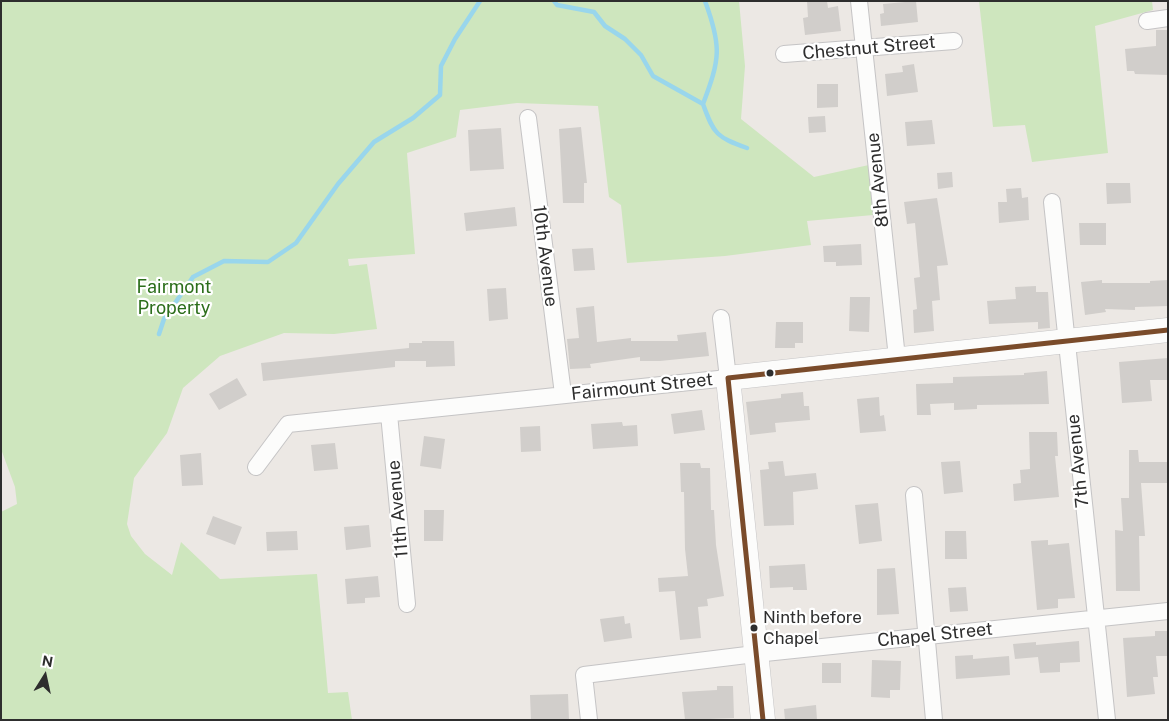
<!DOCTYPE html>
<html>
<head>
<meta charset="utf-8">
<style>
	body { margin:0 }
	#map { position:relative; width:1169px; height:721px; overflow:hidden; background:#ece8e4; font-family:"Public Sans",sans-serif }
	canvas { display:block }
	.frame { position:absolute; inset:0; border:2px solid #2e2e2e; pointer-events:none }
	.north { position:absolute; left:20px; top:651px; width:50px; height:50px; -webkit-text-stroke:4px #fff; paint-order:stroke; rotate:10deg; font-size:14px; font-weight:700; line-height:20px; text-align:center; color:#2e2e2e }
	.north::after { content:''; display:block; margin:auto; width:18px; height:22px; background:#2e2e2e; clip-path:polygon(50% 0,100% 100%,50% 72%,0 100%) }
</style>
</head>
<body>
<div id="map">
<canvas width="1169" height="721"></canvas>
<div class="frame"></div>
<div class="north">N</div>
</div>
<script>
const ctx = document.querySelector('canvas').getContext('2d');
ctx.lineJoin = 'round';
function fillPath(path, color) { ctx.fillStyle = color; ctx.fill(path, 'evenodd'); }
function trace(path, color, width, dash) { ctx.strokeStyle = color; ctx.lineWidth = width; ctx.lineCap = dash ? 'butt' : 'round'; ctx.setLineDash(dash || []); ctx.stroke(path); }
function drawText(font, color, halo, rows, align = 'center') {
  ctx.font = font + ' "Public Sans",sans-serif'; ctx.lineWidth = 4.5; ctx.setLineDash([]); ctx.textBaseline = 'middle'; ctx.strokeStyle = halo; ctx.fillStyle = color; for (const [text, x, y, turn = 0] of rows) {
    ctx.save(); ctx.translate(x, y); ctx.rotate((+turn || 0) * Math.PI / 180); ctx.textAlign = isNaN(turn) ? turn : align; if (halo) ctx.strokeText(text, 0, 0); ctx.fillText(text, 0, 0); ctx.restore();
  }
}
fillPath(new Path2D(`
	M1,1H739L745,66L741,119L814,177L878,163L884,214L807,221L811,245L725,256L627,263L621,205L609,197L598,106L517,103L460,110L456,137L407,153L415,254L348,259L349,266L367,264L377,329L334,334L284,333L220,356L183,388L167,433L134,478L127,524L131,536L145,554L172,575L181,542L220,579L317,574L328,693L348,692L352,720H1V512L17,504L15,487L1,449Z
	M979,1H1152L1153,10L1095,26L1108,153L1032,162L1025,125L993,127Z`), '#cee6be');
trace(new Path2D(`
	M554,1L557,5L594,12L605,26L625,39L641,55L653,76L703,104C714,135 717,137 747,148
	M703,104C720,59 722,47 705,1
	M159,334L164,319L193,277L224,261L268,262L296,243L338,184L374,142L413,118L440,95L441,66L455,39L480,1`), '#99d6ec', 4.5);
fillPath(new Path2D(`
	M807,1H827L828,8L838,6L841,31L805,35L803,18L808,17Z
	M916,1L918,22L881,26L880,14L884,13L883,4Z
	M1156,30H1168V75L1135,74L1134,71H1127L1125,49L1156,46Z
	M914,64L918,92L887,96L885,74L903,72L902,66Z
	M817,84H838V107L817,108Z
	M825,116L826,132L809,133L808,117Z
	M932,120L935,144L907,146L905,122Z
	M581,127L587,183H584V203H563L559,129Z
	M501,128L504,169L470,171L468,130Z
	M952,172L953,187L938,189L937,173Z
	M1106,183H1130L1131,203L1107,204Z
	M1021,188L1022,198L1028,197L1029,220L999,223L998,202H1007L1006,189Z
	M937,198L948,265L937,266L940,300L932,301L934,331L914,333L913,310L917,309L914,278L920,277L915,223L907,224L904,202Z
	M515,207L517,226L466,231L464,213Z
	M1079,223H1106V245H1080Z
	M861,244L862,265L836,266V262H824L823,246Z
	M593,248L595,270L574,271L572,249Z
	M1102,280V283H1150V281L1168,280V306L1135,307V310L1105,309L1106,312L1085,315L1081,282Z
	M1036,286V292H1048L1050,328L1038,329V322L989,324L987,301L1016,299L1015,287Z
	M506,288L508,319L489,321L487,289Z
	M850,297H870L869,332L849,331Z
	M594,306L597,342L631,338V341H678L677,335L706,332L709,356L660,361H640V357L590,364L591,368L570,369L567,339L579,338L576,308Z
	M776,322H803V343H795V348H775Z
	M422,341H454L455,366L426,367V361H395V367L263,381L261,363L409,348V343H422Z
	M1168,358V380H1150L1152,401L1122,403L1119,362Z
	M1047,371L1049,404L977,405V409L954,410V403L930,404L931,415H917L916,384L953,383V377L1024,375V373Z
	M237,378L247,395L219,410L209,394Z
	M803,392L804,406H809L810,420L775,423L776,432L750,435L746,402L781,398V394Z
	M879,397L880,416L884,415L886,431L860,433L857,399Z
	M702,410L705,430L674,434L671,414Z
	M622,422L623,426L637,425L638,446L593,449L591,424Z
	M540,426L541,451L521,452L520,427Z
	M1029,432H1057L1058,456H1055L1059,497L1014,501L1013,484L1021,483L1020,470L1030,469Z
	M424,436L445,439L441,469L420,466Z
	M335,443L338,469L314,471L311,445Z
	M1129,450H1138L1139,462H1168V483H1141L1145,536H1139L1140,591H1116L1115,530L1123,531L1121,498H1129Z
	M201,453L203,485L182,486L180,455Z
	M783,461L785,476L816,473L818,489L793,492L794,525L764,526L760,470L769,469L768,462Z
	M960,461L963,492L944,494L941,462Z
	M680,463H700L701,468H710L711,510H714L716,545L724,596L707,599L708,606L698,607L701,638L680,640L675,591L659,592L658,578L688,576L685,549L684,492H681Z
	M878,503L882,541L859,544L855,505Z
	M424,510H444L443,541H424Z
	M213,516L242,527L235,545L206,534Z
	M369,525L371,547L346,550L344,527Z
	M297,531L298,550L267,551L266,532Z
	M945,531H966L967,559H945Z
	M1048,540V545L1069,543L1075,598L1058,599V608L1037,610L1031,541Z
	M805,564L807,590H793V587L770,588L769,566Z
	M895,568L899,614L877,615V569Z
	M378,576L380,597L365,598V603L347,604L345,579Z
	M966,587L968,611L950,612L948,588Z
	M624,616L625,624L630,623L632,638L604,642L600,619Z
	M1155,631H1168V656H1156L1158,677H1153L1155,694L1127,697L1123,638L1155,636Z
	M1079,641L1080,662L1060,663V672L1040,673L1038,657L1015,659L1013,644L1036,642V645Z
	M973,655V659L1009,656L1010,675L956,679L955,656Z
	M872,660L901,661L900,690H890V698L871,697Z
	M822,663H841V683H822Z
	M717,686H733L734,718L685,720L682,692L717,690Z
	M568,694L569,720H531L530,695Z
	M816,705L817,720H785L784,709Z`), '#d1cecb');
const street = new Path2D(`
	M859,1L897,358
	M1147,21L1168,18
	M784,54L954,41
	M528,118L563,394
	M1052,202L1107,720
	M389,414L407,604
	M256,467L288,424L728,378L721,318
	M914,495L934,720
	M589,720L584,675L755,654L1168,611`);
const secondary = new Path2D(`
	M763,720L728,378L1168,330`);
trace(street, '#c5c4c5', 18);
trace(secondary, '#c5c4c5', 25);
trace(street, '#fcfcfb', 16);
trace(secondary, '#fcfcfb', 24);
trace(new Path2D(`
	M728,378L1168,330
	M728,378L763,720`), '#7a4b2a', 5);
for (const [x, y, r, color] of [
	[770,373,4.5,"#2e2e2e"],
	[754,628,4.5,"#2e2e2e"]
]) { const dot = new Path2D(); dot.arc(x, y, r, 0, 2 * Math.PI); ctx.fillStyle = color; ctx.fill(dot); trace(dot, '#fff', 2); }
drawText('17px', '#2e2e2e', '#fff', [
	["Ninth before",763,618],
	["Chapel",763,639]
], 'left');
drawText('18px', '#2e2e2e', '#fff', [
	["Chestnut Street",869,48,-5],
	["8th Avenue",878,180,-96],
	["10th Avenue",545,256,83],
	["Fairmount Street",642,387,-6],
	["7th Avenue",1078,461,-96],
	["11th Avenue",398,509,-95],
	["Chapel Street",935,635,-6]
]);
drawText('18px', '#2c6e1b', '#fff', [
	["Fairmont",174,287],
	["Property",174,308]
]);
</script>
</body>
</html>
